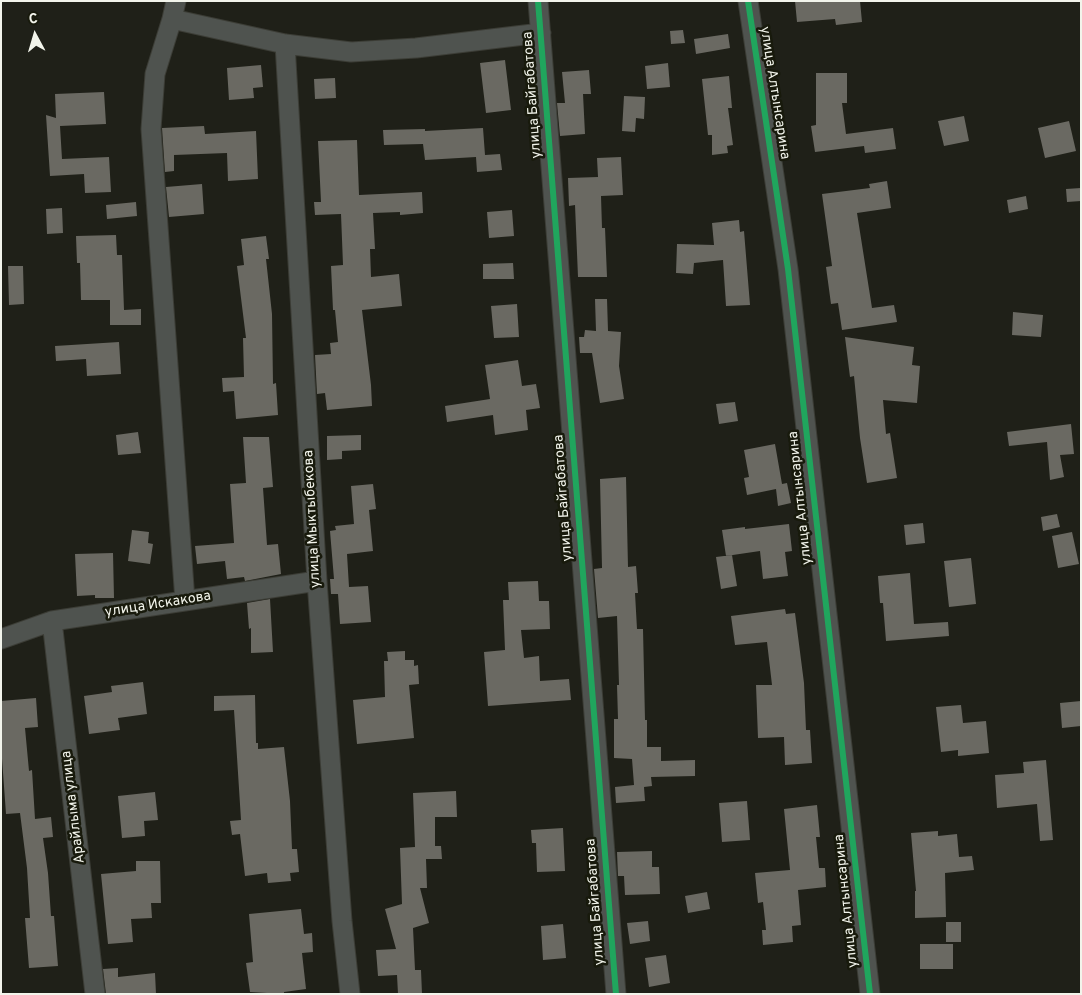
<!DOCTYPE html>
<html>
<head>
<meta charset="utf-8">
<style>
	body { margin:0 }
	#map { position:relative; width:1082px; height:995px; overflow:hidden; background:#1f2018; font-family:Overpass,sans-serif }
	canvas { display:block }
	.frame { position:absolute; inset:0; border:2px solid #f2f4eb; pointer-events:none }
	.north { position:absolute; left:10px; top:10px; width:50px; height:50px; -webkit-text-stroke:4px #181a0c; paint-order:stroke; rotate:354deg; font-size:14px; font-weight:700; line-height:20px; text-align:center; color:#f2f4eb }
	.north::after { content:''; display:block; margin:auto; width:18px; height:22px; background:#f2f4eb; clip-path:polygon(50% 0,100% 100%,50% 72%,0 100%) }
</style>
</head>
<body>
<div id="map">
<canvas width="1082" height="995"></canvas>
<div class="frame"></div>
<div class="north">С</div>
</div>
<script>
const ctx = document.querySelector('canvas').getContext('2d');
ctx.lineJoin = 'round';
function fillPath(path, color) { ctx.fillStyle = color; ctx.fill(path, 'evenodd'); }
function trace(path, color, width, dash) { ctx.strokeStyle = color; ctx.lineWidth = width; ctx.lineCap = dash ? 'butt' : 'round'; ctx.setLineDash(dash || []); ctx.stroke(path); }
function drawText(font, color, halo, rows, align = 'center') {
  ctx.font = font + ' Overpass,sans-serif'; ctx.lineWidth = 5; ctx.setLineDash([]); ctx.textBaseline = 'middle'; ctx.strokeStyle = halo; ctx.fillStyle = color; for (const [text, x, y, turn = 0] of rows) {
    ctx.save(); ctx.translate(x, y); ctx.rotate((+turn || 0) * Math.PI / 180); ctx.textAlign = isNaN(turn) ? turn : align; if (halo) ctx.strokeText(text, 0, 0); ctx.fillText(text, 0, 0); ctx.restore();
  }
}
fillPath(new Path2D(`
	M795,1H860L862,22L836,25L835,19L797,22Z
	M683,30L685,43L671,44L670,31Z
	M728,34L730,48L696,54L694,39Z
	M505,60L511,110L486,113L480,63Z
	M668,63L670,87L647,89L645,66Z
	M261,65L263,87L253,88L254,98L229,100L227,68Z
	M589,70L591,94H583L585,134L560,136L557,103H565L562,72Z
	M816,73H847V103H842L846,134L893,128L896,149L865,153L864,146L815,152L811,126L816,125Z
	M729,76L732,108H728L733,145L727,146L728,153L712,155V135H708L702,79Z
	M335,78L336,98L315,99L314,79Z
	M104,92L106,124L60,126L62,159L109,157L111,192L85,193L84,174L50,176L46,115L56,118L55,94Z
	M624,96L645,97L644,119L636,118L635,132L622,131Z
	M964,116L969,141L944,146L938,121Z
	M1069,121L1076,151L1045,158L1038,128Z
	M204,126L205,134L256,131L258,179L228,181L227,153L174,155V171L165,172L162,128Z
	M483,128L485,155L500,154L502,170L477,172L476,157L425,160L423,144L384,145L383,130L425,129V131Z
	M357,140L359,195L422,192L423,213L400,215V212L373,213L375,249H370L371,277L399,274L402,306L362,310L371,385L372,406L327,410L325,393L317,394L315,355L331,354L330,343L338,342L335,310H333L331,266L343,265L341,214L315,215L314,202H321L318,141Z
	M621,157L623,195L601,196L602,228H605L607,277H578L575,205L569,206L568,178L598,177L597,158Z
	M887,181L891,208L857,213L872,308L894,305L897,322L842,330L838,303L831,304L826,267L832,266L822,194L870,188L869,184Z
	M202,184L204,214L169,217L166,187Z
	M1081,188V201L1067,202L1066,189Z
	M1026,196L1028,209L1009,213L1007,200Z
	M136,202L137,216L107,219L106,205Z
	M62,208L63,233L47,234L46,209Z
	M512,210L514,236L489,238L487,212Z
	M739,220L740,232L744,231L750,305L726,306L723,260L694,263L693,274L676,273L677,244L714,245L712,223Z
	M116,235L117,255H122L124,310L141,309V325H110V300H81L80,263H77L76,236Z
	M266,236L269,259H266L272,314L273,384L276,383L278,415L236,419L234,391L223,392L222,378L244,377L243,338H246L237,266L244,265L241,239Z
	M513,263L514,279H483V264Z
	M8,266H23L24,304L9,305Z
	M595,299H607L608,331L621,332L619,366L624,399L600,403L592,353H580L579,337H584L585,330L596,331Z
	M517,304L519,337L494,338L491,306Z
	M1013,312L1043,315L1041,337L1012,335Z
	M845,337L914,347L912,365L920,366L917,403L883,400L886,434L890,433L897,478L867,483L860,438L854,376L850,377Z
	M119,342L121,374L87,376L86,359L56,361L55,346Z
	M518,360L522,386L536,384L540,408L526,410L528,430L495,435L493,415L447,422L445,406L490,399L485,365Z
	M735,402L738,421L719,424L716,404Z
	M1071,424L1074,454L1060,455L1064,477L1050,480L1047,442L1009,446L1007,432Z
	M138,432L141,453L118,455L116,435Z
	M361,435V450L342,451V459L327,460V436Z
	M243,437H269L273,487L263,488L267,545L278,544L281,574L245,581L244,577L227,579L225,561L197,564L195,546L234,543L230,484L246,483Z
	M775,444L782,484L787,483L791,503L778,506L776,489L747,495L744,478L749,477L744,450Z
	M626,477L628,567L636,566L638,593H635L637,629H643L645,720H647V747H661V761L695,760V776L651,777L652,786L644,787L645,801L616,803L615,787L634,785L632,759L614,758V719H618L617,685H619L617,616L598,618L594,569L602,568L600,479Z
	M373,484L376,509L369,510L373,551L347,554L349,587L368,586L371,622L340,624L338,594H331L330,579H334L330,531L336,530L335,526L354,524L351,486Z
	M1057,514L1060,527L1043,531L1041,517Z
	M923,523L925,543L906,545L904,525Z
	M789,524L792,551L785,552L788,576L763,579L760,551L726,556L722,530L745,527V529Z
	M132,530L149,532L148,543L153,544L150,564L128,561Z
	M1072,532L1079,564L1058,568L1052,536Z
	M113,553L114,598H95V595L77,596L75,554Z
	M732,555L737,586L721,589L716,557Z
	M971,558L976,604L949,607L944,561Z
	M910,573L914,624L948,622L949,636L886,641L883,603H880L878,576Z
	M538,581L539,601H549L550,629L521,630L524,658L539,656L540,681L569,679L571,700L488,706L484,652L505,650L503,600H509L508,582Z
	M270,599L273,652L251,653V628L249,629L247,603Z
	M785,609L786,614L795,613L804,683L806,730H810L812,763L785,765L784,737L758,738L756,685H772L767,642L735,645L731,616Z
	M405,651V660H414V666L418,665L419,684L409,685L414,738L357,744L353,700L385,697L384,661H388L387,652Z
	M143,682L147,714L118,718L120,730L89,734L84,696L112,692L111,686Z
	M255,695L256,743H258V749L284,747L290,801L292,849H297L299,872L290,873L291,881L268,883L267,873L245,876L240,834L232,835L230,821L241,820L234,710L214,711V696Z
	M36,698L38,727L25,728L29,771L32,770L35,819L51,817L53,837L43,838L48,873L51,916H54L58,966L29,968L25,918H30L27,868L20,813L6,814L1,745V701Z
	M1081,701V726L1062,728L1060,703Z
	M961,705L963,723L986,721L989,753L958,756V750L941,752L936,707Z
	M1046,760L1053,840L1040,841L1037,804L997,808L995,775L1024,773L1023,762Z
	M456,791L457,817H435V846H441L442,859H426L427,888H420L429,923L413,928L415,970H421L422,994H398L397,975L378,976L376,950L396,949L385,909L402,904L400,848L415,847L413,793Z
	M155,792L158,820L144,821L145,836L122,838L118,796Z
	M747,801L750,840L722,842L719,803Z
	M817,805L820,837H816L819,868H825L826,887L798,890L801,925L792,926L793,942L763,945L762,930H766L763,902L758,903L755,873L790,870L784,809Z
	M563,828L565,871L537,872L536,843H532L531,830Z
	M938,831V836L957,834L959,857L972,856L974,870L945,873L946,917L915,918V891H916L911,833Z
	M652,851V867H659L660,894L625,895L624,876H618L617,852Z
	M136,861H160L161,903H151L152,918L131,919L133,942L108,944L101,874L136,871Z
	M707,892L710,909L688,913L685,896Z
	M301,909L304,934L312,933L313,952L302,953L306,989L284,992V994L250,992L246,963L253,962L249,914Z
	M648,921L650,941L630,944L627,923Z
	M946,922H961V942H946Z
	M563,924L566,958L543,960L541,926Z
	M920,944H953V969H920Z
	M666,955L670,983L649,987L645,958Z
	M118,968V977L155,973L156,994H106L103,969Z`), '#6a6962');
const street = new Path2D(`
	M176,1L172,19L155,74L151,129L185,601
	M538,1L616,994
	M748,1L788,269L870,994
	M172,19L285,44L351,52L416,48L541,33
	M285,44L317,581L342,921L350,994
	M52,621L95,994
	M1,639L52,621L317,581`);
trace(street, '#3c3d36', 21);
trace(street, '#4f534f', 19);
trace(new Path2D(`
	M538,1L616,994
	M748,1L788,269L870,994`), '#20a55d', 6);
drawText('14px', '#f2f4eb', '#181a0c', [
	["улица Алтынсарина",774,93,81],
	["улица Байгабатова",533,95,-94],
	["улица Байгабатова",564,498,-94],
	["улица Алтынсарина",801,498,-96],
	["улица Мыктыбекова",313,519,-93],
	["улица Искакова",158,605,-9],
	["Арайлыма улица",74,807,-97],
	["улица Алтынсарина",847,901,-96],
	["улица Байгабатова",596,902,-94]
]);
</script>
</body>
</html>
